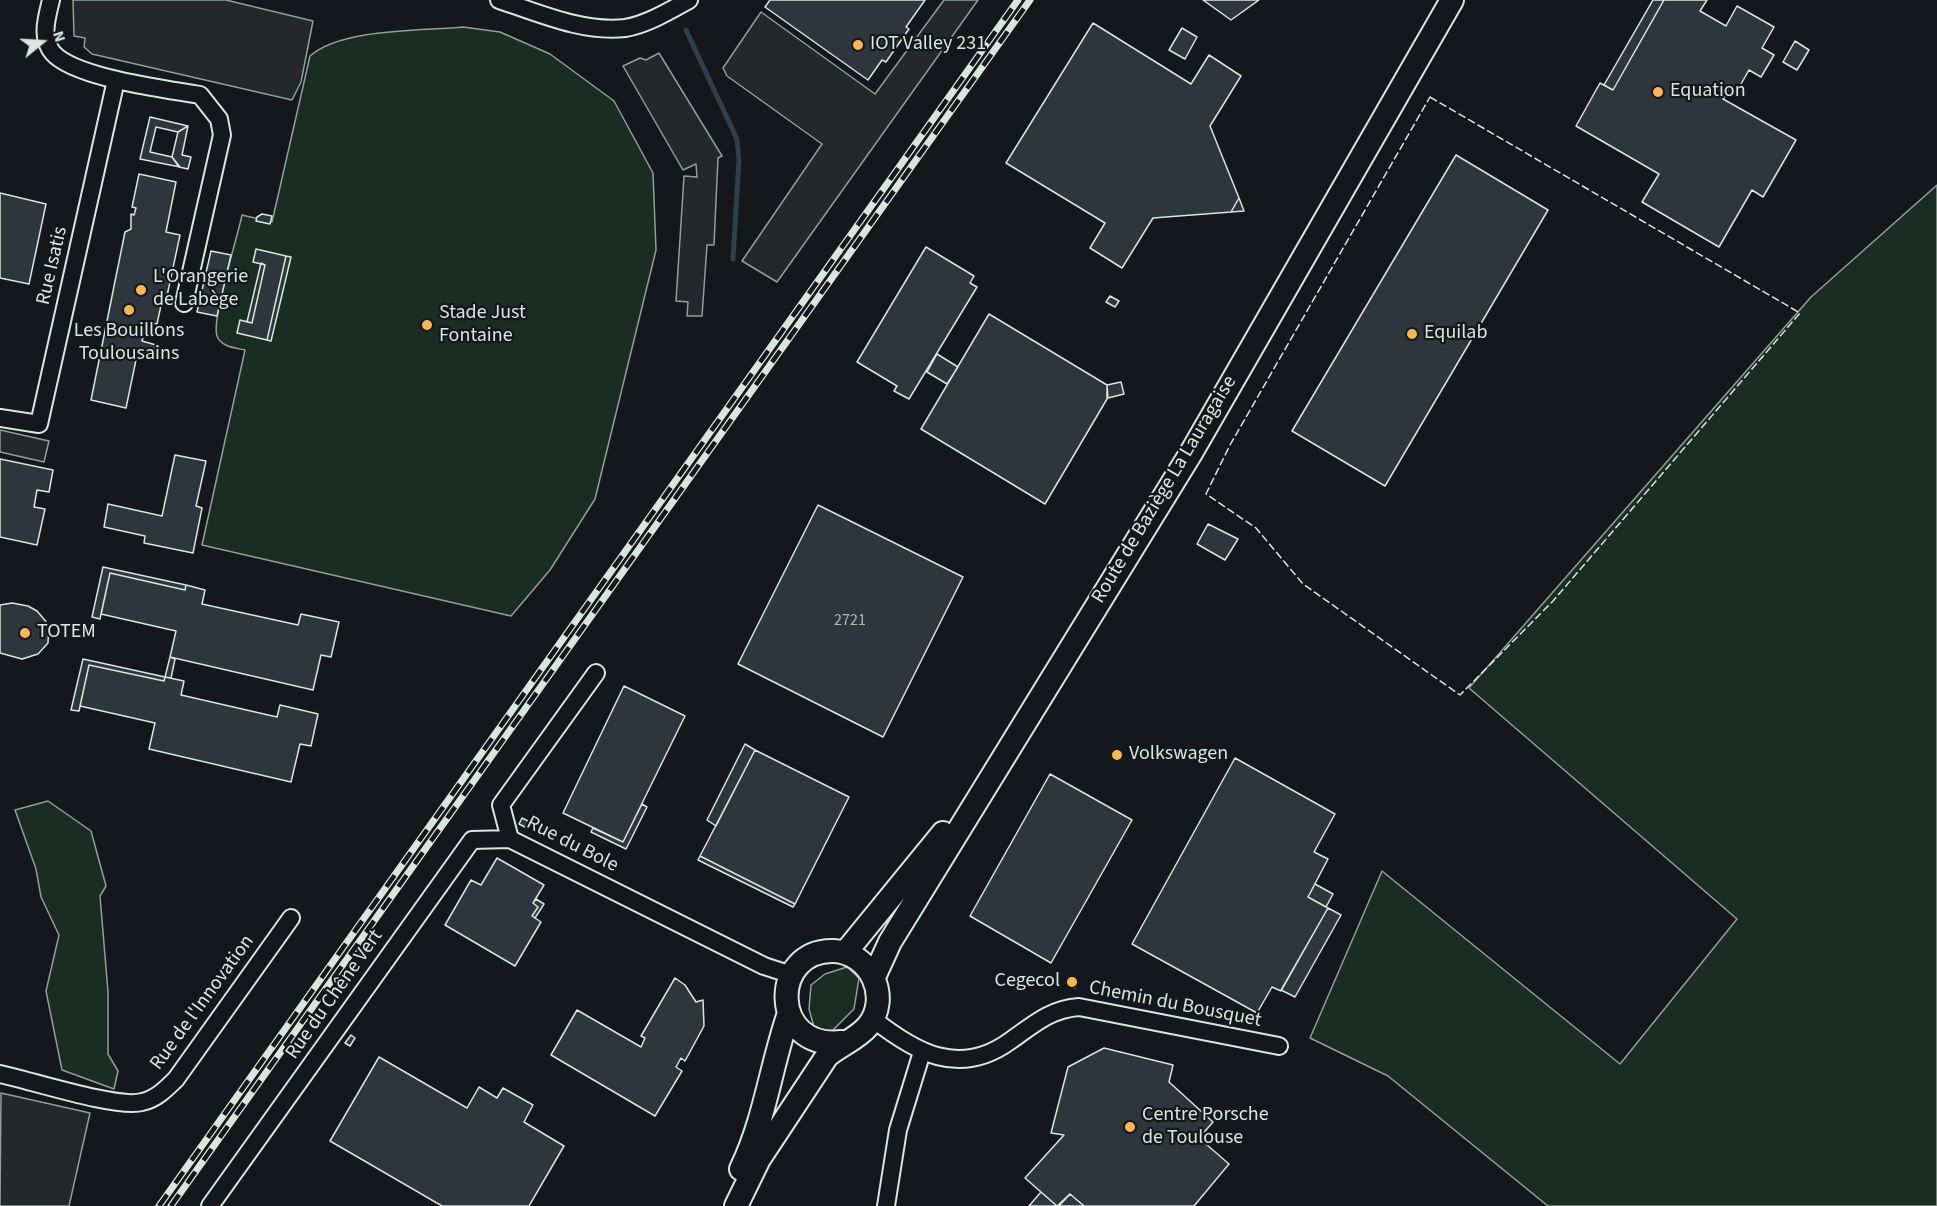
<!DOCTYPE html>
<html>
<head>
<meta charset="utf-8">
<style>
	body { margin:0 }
	#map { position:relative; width:1937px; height:1206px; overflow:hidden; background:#14181c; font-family:"Source Sans 3",sans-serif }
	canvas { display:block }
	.north { position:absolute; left:12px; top:12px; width:60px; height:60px; -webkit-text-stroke:4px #14181c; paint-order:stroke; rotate:72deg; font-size:16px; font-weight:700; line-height:24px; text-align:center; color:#d8e6dc }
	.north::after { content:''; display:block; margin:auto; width:21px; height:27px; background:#d8e6dc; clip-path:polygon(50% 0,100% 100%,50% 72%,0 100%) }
</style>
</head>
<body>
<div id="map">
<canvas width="1937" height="1206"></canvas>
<div class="north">N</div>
</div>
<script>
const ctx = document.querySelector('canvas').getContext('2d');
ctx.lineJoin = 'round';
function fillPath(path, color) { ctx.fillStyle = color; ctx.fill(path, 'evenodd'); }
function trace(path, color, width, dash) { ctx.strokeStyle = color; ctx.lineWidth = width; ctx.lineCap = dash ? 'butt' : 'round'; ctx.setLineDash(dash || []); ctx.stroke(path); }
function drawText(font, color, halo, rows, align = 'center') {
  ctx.font = font + ' "Source Sans 3",sans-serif'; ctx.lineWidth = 4.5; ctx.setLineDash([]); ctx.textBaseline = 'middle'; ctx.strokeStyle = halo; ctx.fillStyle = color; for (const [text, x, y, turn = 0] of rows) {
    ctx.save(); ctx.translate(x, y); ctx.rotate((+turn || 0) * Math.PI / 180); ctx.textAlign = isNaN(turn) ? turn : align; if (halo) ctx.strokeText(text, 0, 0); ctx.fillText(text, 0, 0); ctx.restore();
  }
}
const green = new Path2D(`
	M463,27L500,32L550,54L614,101L653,173L656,250L595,499L550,570L511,616L202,545L245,350C236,348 221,347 217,336C211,320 238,236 242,215L272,222L310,56C342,28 421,31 463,27Z
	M1937,185V1206H1548L1388,1076L1310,1038L1382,871L1620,1064L1737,919L1469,688L1811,297Z
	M48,801L91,831L106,886L100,896L108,992V1054L118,1071L114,1089L62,1070L46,991L59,935L41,897L36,869L15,810Z
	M847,967L859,978L854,1009L830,1033L814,1027L809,1009L811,985L825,974Z`);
fillPath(green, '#1a2d24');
trace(green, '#939e99', 1.5);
const parking = new Path2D(`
	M73,0H226L313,21L301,82L292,100L92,54L84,47L85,38L74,36Z
	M944,0H978L777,282L742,261L822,144L727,76L723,68L761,12L875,94Z
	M659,53L722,156L718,158L714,245H707L702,316H687L688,302L676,301L684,176L697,177L696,164L683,170L623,66L640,58L646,60Z
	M0,430L49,441L44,462L0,452Z
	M1,1093L90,1113L69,1206H0Z`);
fillPath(parking, '#24282b');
trace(parking, '#939e99', 1.5);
trace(new Path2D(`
	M686,30L737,139L739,160L733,259`), '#2f3f4d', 5);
const building = new Path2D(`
	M770,0H925L906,27L909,29L886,62L882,60L868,80L765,7Z
	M1203,0H1259L1231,20Z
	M1653,0H1664L1613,90L1604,85Z
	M1664,0H1707L1700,11L1726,26L1737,6L1774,27L1762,48L1774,55L1761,77L1749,70L1737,91L1730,87L1723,99L1796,140L1763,197L1752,190L1719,247L1642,202L1659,174L1576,126L1600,83L1613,90Z
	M1093,23L1191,84L1209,55L1241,76L1210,126L1239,198L1231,212L1153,218L1122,268L1090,248L1105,223L1006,163Z
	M1182,28L1197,37L1185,59L1169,50Z
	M1795,41L1809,50L1797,70L1783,62Z
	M150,117L188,126L178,132L156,127L150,152L172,157L180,167L140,159Z
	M188,126L182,155L191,157L188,169L179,167L172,157L178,132Z
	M1456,155L1548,210L1385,486L1292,431Z
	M139,174L176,182L166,232L180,235L167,296H163L157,324L147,322L142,341L156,345L153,359L137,355L126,408L91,400L125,232L131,229V214L134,215L136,208L132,207Z
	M0,193L46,204L29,284L0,278Z
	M1239,198L1244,211L1231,212Z
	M262,214L272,216L270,224L256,221L257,217Z
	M926,247L974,276L970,283L977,287L909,399L894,391L897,386L857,362Z
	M256,249L286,256L267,340L237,333L240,320L252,323L265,265L253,262Z
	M211,251L231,255L217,316L197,312Z
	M286,256L291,257L271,341L267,340Z
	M261,263L265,265L252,323L247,322Z
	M1110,296L1119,301L1115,307L1106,302Z
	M989,314L1107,385V399L1045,504L921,429Z
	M937,354L958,367L947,384L927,372Z
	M1121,382L1124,394L1108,398L1107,385Z
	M175,455L206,461L196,506L202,508L193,553L144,543L145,536L104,527L108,504L162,516Z
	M0,459L53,470L49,492L37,490L34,507L45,509L37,545L0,537Z
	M818,505L963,577L883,737L738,664Z
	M1208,524L1238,539L1225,560L1197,544Z
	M103,567L186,585L185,590L110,573L100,619L92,617Z
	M110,573L185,590L186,585L205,590L202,604L298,625L301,614L339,622L331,657L321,655L313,690L170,657L176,631L101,614Z
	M12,603L28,606L37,611L49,625L48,643L38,654L22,659L0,653V605Z
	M170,657L175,659L171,678L165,677Z
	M83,659L165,677L164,681L89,665L79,711L71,710Z
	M89,665L164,681L165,677L184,681L181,695L277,717L280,705L318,714L311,746L300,744L291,782L149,749L155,723L80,706Z
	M624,686L685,716L623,842L563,813Z
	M745,744L755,750L716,826L707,820Z
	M755,750L849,797L795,904L700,856Z
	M1235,758L1335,814L1314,852L1328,859L1308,897L1328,908L1281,991L1272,987L1257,1013L1132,944Z
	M1050,774L1132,820L1051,963L970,916Z
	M642,804L647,807L626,849L591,832L593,828L623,842Z
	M522,818L532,823L529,829L519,824Z
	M700,856L795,904L793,907L698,860Z
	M497,858L544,885L533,903L538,907L532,916L541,922L515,966L445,925L471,880L481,885Z
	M1315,884L1333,894L1326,907L1308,897Z
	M536,899L544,904L535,918L532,916L538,907L533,903Z
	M1328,908L1341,915L1295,997L1281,990Z
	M1069,977L1078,982L1075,988L1066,983Z
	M675,978L685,985L696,1002L703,1000L704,1026L685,1061L681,1058L676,1067L682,1071L655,1116L551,1055L577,1010L641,1047L645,1038L641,1036Z
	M351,1035L355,1038L350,1046L345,1043Z
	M1104,1048L1173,1065L1169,1082L1213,1122L1199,1138L1229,1164L1194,1206H1084L1070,1194L1057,1206L1025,1178L1064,1135L1051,1133L1068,1067Z
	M379,1057L467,1108L479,1087L497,1098L503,1088L533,1105L524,1122L564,1146L529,1206H442L330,1141Z
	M1041,1192L1057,1206H1029Z
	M1070,1194L1084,1206H1059Z`);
fillPath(building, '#2c363c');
trace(building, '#d8e6dc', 1.5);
const minor = new Path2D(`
	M51,0C47,17 40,38 53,53C75,78 166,89 200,95L219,119L222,135L184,303
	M499,0C539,13 583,33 625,28C646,25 671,10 689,0
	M0,418L39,424L116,80
	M596,673L501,805L510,839L764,966L792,975
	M873,1019C915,1052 959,1078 1010,1041C1033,1025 1050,1009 1079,1007L1279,1046
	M0,1074C29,1080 118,1109 142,1102C156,1099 166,1089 176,1079L291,918
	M210,1206L472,840L510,839
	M886,1206L898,1130L922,1052`);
const secondary = new Path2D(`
	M845,953L943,833
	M874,977L890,942L1191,453L1452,0
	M741,1169C765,1120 771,1065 789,1013
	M736,1206L759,1159L827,1056C840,1045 857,1039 868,1026C891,998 871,953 834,951C769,949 770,1051 842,1042`);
trace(minor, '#d8e6dc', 20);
trace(secondary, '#d8e6dc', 26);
trace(minor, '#14181c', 16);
trace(secondary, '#14181c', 22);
const rail = new Path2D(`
	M159,1206L1018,0
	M171,1206L1030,0`);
trace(rail, '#d8e6dc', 7);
trace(rail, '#14181c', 4.5, [14]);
trace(new Path2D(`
	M1430,97L1800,313L1553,601L1460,695L1303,584L1256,528L1206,494L1230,445Z`), '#d8e6dc', 1.5, [8, 3]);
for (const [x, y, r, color] of [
	[858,45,6,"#ffb74d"],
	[1658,92,6,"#ffb74d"],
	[141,290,6,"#ffb74d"],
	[129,310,6,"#ffb74d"],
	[427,325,6,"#ffb74d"],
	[1412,334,6,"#ffb74d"],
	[25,633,6,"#ffb74d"],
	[1117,755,6,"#ffb74d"],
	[1072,982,6,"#ffb74d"],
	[1130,1127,6,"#ffb74d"]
]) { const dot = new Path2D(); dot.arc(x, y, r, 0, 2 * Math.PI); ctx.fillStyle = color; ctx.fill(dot); trace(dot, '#14181c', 2); }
drawText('16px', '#adbab4', null, [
	["2721",850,621]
]);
drawText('20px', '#d8e6dc', '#14181c', [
	["IOT Valley 231",870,45],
	["Equation",1670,92],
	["L'Orangerie",153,278],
	["de Labège",153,301],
	["Stade Just",439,314],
	["Fontaine",439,337],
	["Les Bouillons",129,332,"center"],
	["Toulousains",129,355,"center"],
	["Equilab",1424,334],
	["TOTEM",37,633],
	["Volkswagen",1129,755],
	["Cegecol",1060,982,"right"],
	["Centre Porsche",1142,1116],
	["de Toulouse",1142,1139]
], 'left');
drawText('20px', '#d8e6dc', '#14181c', [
	["Rue Isatis",53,266,-77],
	["Route de Baziège La Lauragaise",1165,490,-59],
	["Rue du Bole",572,845,27],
	["Rue du Chêne Vert",335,995,-55],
	["Rue de l'Innovation",203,1003,-54],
	["Chemin du Bousquet",1175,1005,11]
]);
</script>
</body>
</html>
